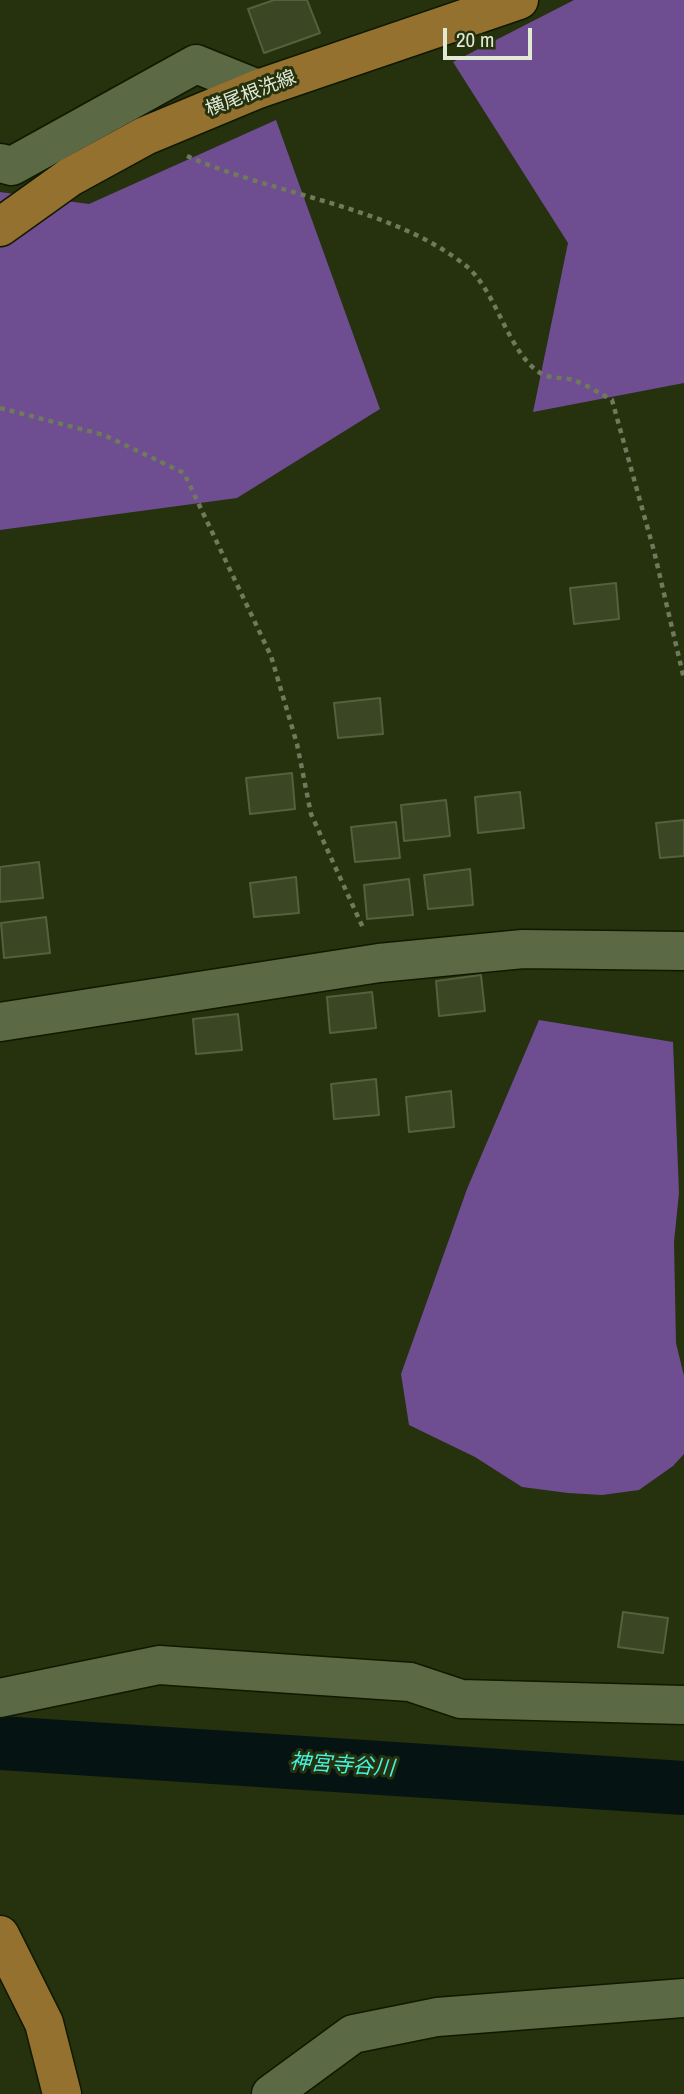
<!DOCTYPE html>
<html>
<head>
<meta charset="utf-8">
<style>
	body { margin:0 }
	#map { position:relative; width:684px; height:2094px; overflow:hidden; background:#26310e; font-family:"Archivo Narrow",sans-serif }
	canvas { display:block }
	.scale { position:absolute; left:443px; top:28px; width:89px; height:32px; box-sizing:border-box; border:4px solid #e1ead5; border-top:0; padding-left:9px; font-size:21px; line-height:24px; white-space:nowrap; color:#e1ead5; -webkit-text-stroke:5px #26310e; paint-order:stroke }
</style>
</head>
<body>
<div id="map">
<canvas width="684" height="2094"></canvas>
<div class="scale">20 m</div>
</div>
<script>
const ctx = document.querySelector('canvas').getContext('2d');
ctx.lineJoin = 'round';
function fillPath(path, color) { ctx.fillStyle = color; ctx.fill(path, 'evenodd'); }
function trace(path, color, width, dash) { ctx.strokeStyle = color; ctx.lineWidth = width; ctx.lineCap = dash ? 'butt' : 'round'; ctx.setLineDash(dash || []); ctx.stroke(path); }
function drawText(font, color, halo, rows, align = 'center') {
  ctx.font = font + ' "Archivo Narrow","Noto Sans JP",sans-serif'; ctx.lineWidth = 6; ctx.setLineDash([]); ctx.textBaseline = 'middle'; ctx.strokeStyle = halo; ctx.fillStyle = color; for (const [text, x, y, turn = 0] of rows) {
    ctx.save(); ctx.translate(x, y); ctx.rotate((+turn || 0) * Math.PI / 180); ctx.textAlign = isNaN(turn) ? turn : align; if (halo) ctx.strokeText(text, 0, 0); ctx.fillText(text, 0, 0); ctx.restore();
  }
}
fillPath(new Path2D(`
	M574,0H684V383L533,412L568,243L453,62Z
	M276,120L380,409L237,498L0,530V192L89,204Z
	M539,1020L673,1042L679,1193L674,1242L676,1343L684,1376V1454L673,1466L639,1490L602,1495L568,1493L522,1487L475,1457L409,1425L401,1374L467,1189Z`), '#6e4d90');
trace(new Path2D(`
	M0,1743L684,1788`), '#051412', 54);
const building = new Path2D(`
	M274,0H307L320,33L264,53L248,9Z
	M616,583L619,619L574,624L570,588Z
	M380,698L383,734L338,738L334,703Z
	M292,773L295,809L250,814L246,778Z
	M520,792L524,828L478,833L475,797Z
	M446,800L450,836L404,841L401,805Z
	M684,820V856L660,858L656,823Z
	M396,822L400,858L355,862L351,827Z
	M39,862L43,898L0,902V867Z
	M470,869L473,905L428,909L424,875Z
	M296,877L299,913L254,917L250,883Z
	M409,879L413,915L367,919L364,885Z
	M46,917L50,953L4,958L1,923Z
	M481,975L485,1011L439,1016L436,981Z
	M372,992L376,1028L330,1033L327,997Z
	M238,1014L242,1050L196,1054L193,1019Z
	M376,1079L379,1115L334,1119L331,1084Z
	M451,1091L454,1127L409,1132L406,1097Z
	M623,1612L668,1618L663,1653L618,1647Z`);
fillPath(building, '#3b4724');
trace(building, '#53613c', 2);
const minor = new Path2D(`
	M0,163L12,166L196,64L258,89
	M0,1022L379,963L523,949L684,951
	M0,1698L159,1665L410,1682L461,1699L684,1705
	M271,2094L353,2034L437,2017L684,1998`);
const major = new Path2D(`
	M0,227L70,177L145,136L258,89L519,0
	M0,1935L44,2023L62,2094`);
trace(minor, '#0f1900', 41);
trace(major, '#0f1900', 41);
trace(new Path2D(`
	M187,156C274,195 390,206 465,265C497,290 508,355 542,374C551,379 564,377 573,380C587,385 599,393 612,400L654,551L684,679
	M0,408L104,435L184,473L271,656L297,744L311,814L364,930`), '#6f795c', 4.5, [5, 5]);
trace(minor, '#5b6944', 38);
trace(major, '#957130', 38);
drawText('19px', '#e1ead5', '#26310e', [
	["横尾根洗線",251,94,-21]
]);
drawText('italic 21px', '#45f3e2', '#26310e', [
	["神宮寺谷川",342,1766,4]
]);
</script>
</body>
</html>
